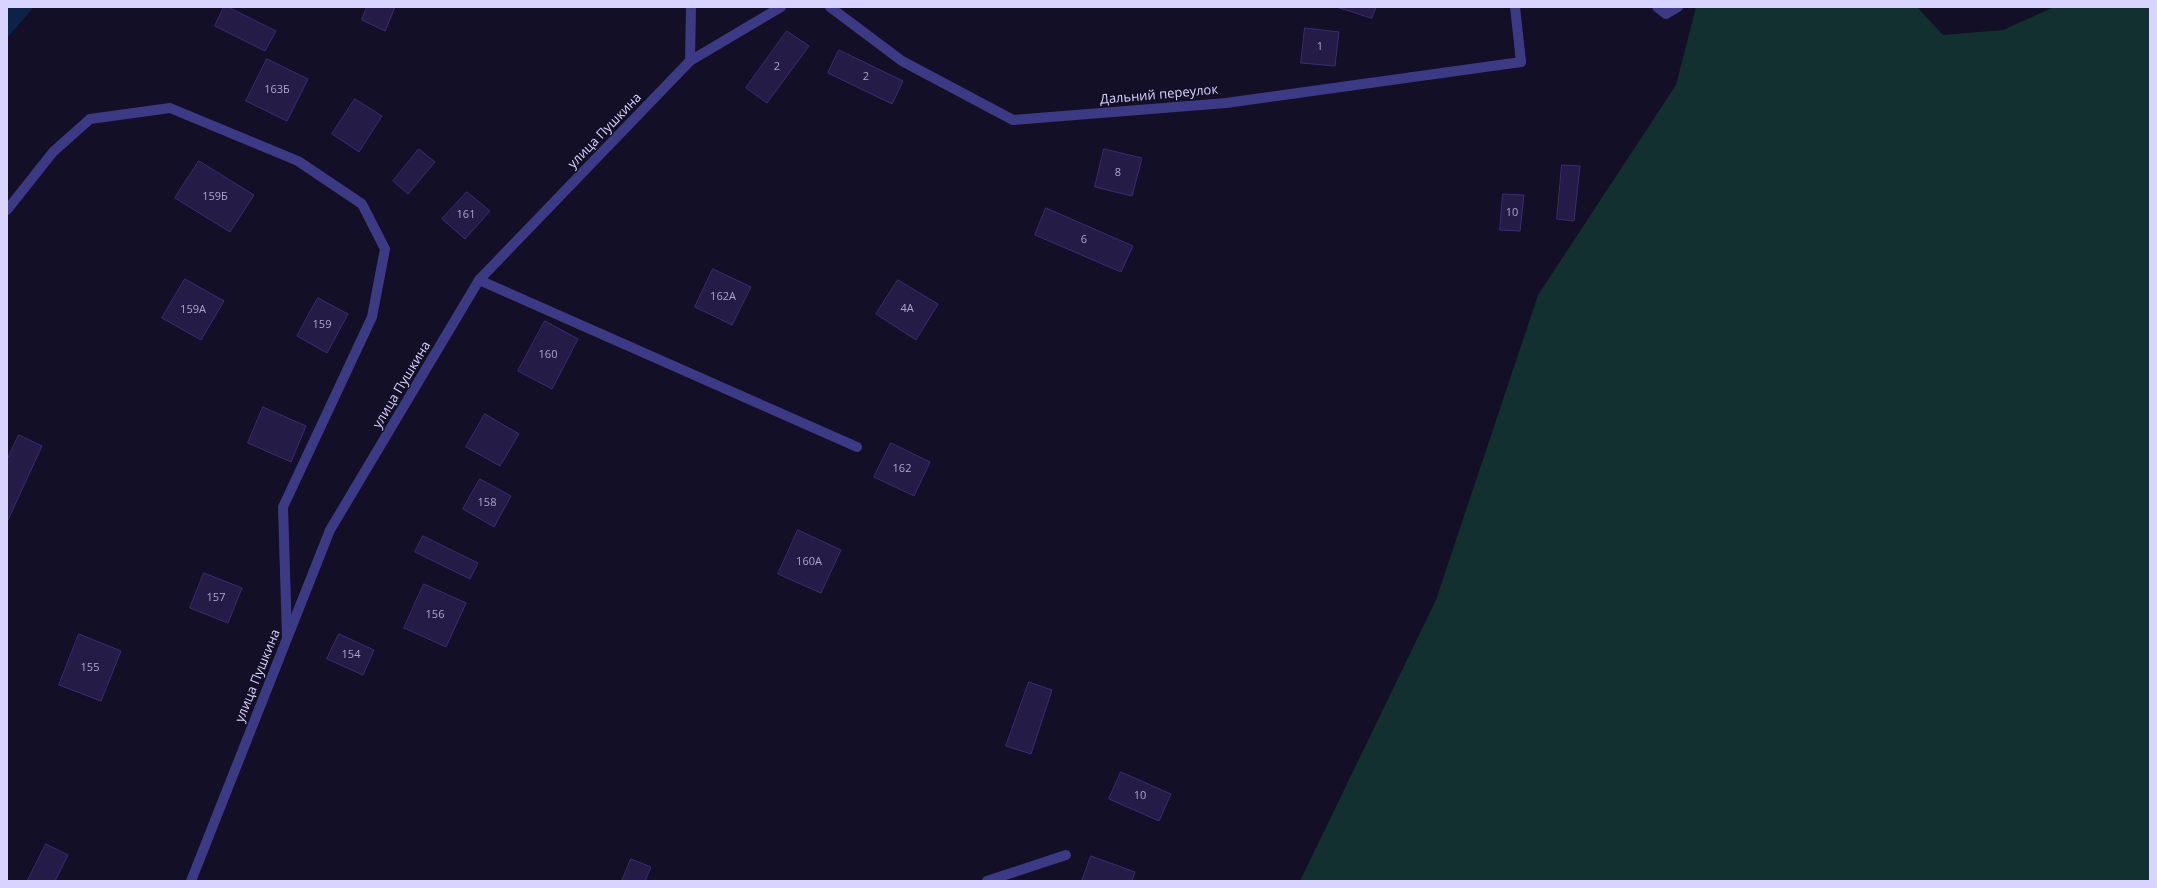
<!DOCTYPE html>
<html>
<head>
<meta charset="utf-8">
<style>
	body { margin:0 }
	#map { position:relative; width:2157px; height:888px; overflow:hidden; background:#130f26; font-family:"Open Sans",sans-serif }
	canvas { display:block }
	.frame { position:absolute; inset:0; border:8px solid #d9d4ff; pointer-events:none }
</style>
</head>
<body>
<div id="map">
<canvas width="2157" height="888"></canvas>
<div class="frame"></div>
</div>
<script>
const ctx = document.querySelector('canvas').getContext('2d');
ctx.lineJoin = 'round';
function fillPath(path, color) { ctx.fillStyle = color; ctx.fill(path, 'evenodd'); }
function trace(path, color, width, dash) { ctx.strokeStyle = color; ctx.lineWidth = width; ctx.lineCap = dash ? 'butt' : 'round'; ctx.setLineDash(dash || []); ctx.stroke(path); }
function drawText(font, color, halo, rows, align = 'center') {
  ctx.font = font + ' "Open Sans",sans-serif'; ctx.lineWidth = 3; ctx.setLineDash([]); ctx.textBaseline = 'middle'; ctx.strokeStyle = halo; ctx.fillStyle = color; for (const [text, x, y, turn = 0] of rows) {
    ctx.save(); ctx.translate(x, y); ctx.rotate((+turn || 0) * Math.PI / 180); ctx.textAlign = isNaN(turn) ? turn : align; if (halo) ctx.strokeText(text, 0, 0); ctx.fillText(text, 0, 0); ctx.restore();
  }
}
fillPath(new Path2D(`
	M1696,7H1917L1943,35L2003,30L2054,7H2150V881H1300L1436,600L1538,295L1676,85Z`), '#12302f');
fillPath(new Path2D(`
	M7,7H34L7,38Z`), '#0c2248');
const building = new Path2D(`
	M224,7H228L276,31L265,51L215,26Z
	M367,7H395L385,31L362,20Z
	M1337,7H1376L1372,18Z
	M1305,28L1339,32L1335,66L1301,63Z
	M787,31L809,46L767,103L746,88Z
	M839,50L903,81L892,104L828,73Z
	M267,59L308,79L287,121L246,101Z
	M355,99L382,116L359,152L332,134Z
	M419,149L435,162L408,194L393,181Z
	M1104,149L1142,158L1132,196L1095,187Z
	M199,161L254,195L230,232L175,198Z
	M1562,165L1580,166L1574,221L1557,219Z
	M467,192L490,211L465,239L442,219Z
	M1503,194L1524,195L1520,231L1500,230Z
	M1046,208L1133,246L1121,272L1035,235Z
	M713,269L751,287L732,325L695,307Z
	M185,279L224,301L201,340L162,318Z
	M898,280L938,304L916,340L876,314Z
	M318,298L348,314L327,353L297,336Z
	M545,321L578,339L552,389L518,371Z
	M263,407L306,426L291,462L248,443Z
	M485,414L519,434L500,466L466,447Z
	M19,435L42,446L7,522V460Z
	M891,443L930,462L914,496L874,477Z
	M480,479L511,496L494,527L463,509Z
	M798,530L841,550L821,593L778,574Z
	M423,536L478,563L470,579L415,552Z
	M204,573L242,588L228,623L190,608Z
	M424,584L466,603L446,647L404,628Z
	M79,634L121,651L101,701L59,685Z
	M339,634L374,650L363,675L327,659Z
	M1029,682L1052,690L1031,754L1006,746Z
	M1121,772L1171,794L1159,821L1109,799Z
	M46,844L68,855L55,881H30L28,880Z
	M1091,856L1135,872L1132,881H1082Z
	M631,859L651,867L645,881H622Z`);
fillPath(building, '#241b47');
trace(building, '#3b2d73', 1);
trace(new Path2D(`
	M1515,7L1521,62
	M1657,7L1666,14L1678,7
	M690,61L691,7
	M7,210L53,152L90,119L170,108L298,161L362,204L385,249L372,317L283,507L287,637
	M479,280L857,447`), '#3d3a85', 10);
trace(new Path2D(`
	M830,7L902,61L1013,120L1226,103L1521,62
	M191,881L330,530L479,280L690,61L781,7
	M987,881L1066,855`), '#3d3a85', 10);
drawText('11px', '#aca6d1', null, [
	["1",1320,47],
	["2",777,67],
	["2",866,77],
	["163Б",277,90],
	["8",1118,173],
	["159Б",215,197],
	["10",1512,213],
	["161",466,215],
	["6",1084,240],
	["162А",723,297],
	["4А",907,309],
	["159А",193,310],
	["159",322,325],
	["160",548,355],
	["162",902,469],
	["158",487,503],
	["160А",809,562],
	["157",216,598],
	["156",435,615],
	["154",351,655],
	["155",90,668],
	["10",1140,796]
]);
drawText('13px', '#d9d4ff', '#130f26', [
	["Дальний переулок",1159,95,-5],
	["улица Пушкина",605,131,-46],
	["улица Пушкина",402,385,-59],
	["улица Пушкина",258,676,-68]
]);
</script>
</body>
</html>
